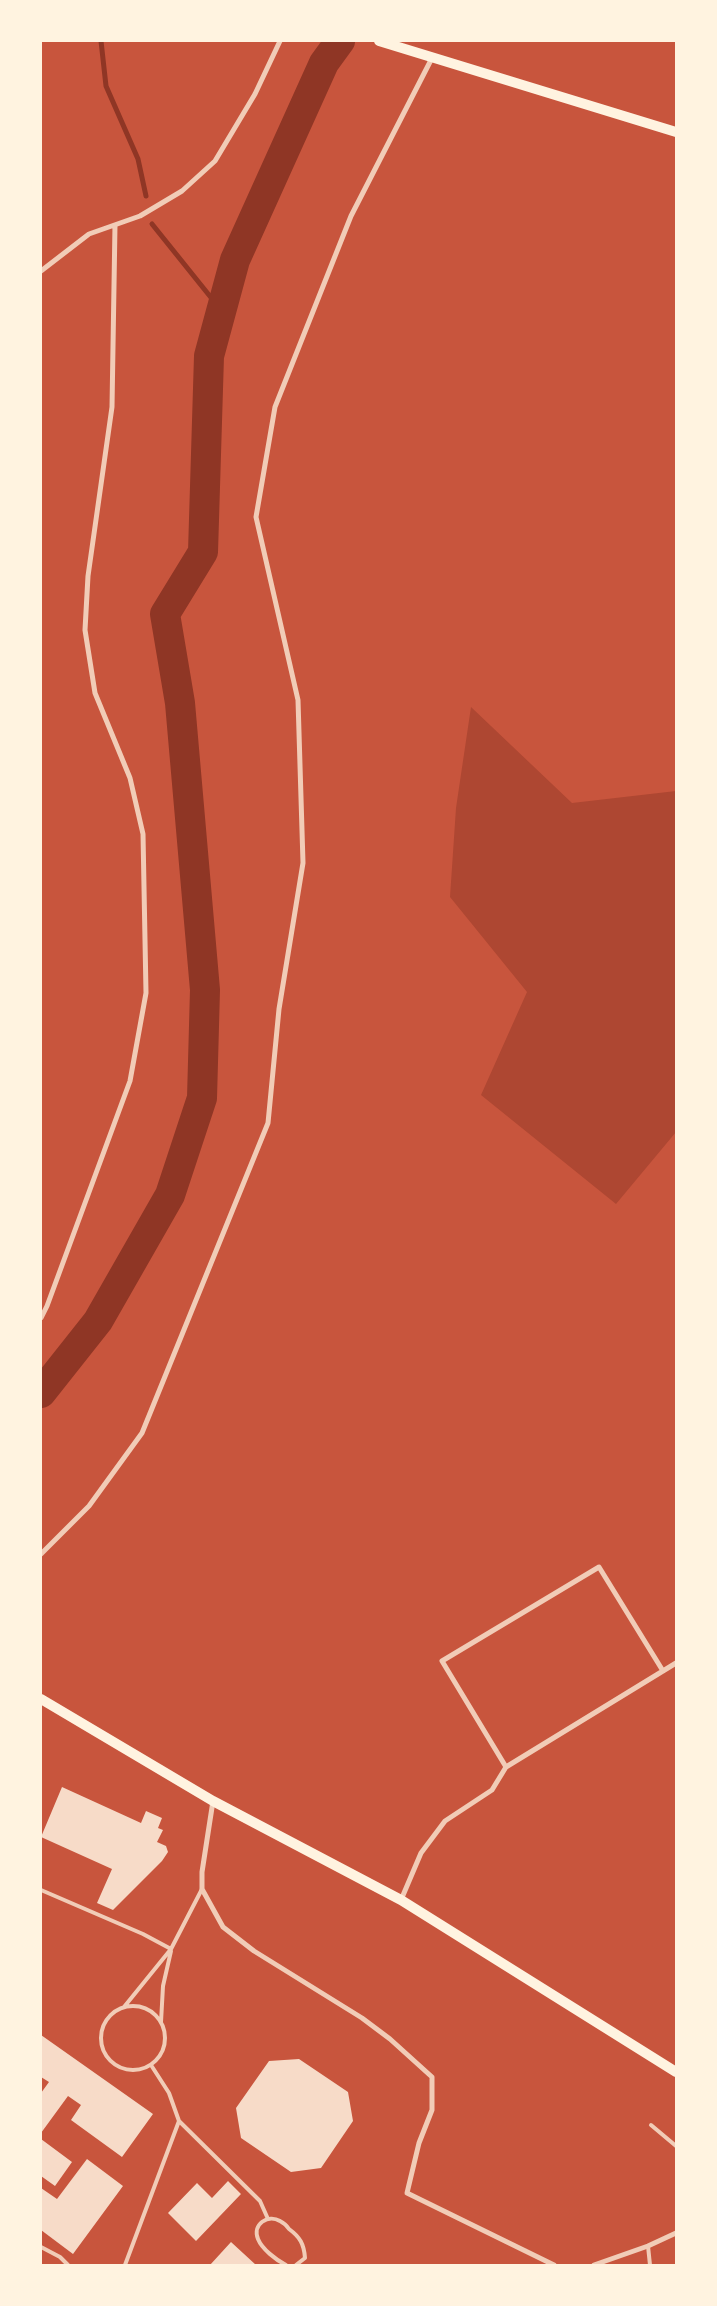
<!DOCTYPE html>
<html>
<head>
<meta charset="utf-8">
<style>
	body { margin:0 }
	#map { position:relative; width:717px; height:2306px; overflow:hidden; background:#c8553d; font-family:"PT Sans Narrow",sans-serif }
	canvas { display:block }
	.frame { position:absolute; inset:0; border:42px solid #fff3e0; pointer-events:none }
</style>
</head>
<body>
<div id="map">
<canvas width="717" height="2306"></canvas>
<div class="frame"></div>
</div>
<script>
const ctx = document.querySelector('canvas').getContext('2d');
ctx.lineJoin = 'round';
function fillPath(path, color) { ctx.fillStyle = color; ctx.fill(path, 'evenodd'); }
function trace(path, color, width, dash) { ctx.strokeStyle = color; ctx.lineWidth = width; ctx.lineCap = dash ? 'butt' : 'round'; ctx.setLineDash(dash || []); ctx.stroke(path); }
fillPath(new Path2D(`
	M471,707L572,803L676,791V1132L616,1204L481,1095L527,992L450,897L456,808Z`), '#ae4732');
trace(new Path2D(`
	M101,41L106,86L138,159L146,196
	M152,224L221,310`), '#8f3625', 5);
trace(new Path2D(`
	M41,1393L98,1321L170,1195L202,1098L205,990L180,703L165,614L203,552L209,356L235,260L324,63L340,41`), '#8f3625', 30);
fillPath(new Path2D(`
	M62,1787L141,1823L146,1811L162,1818L158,1828L163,1830L157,1842L166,1846L168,1852L162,1861L113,1910L97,1903L112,1869L41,1837Z
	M41,2035L153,2114L122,2157L71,2120L81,2105L68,2096L41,2133V2093L49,2082L41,2077Z
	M299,2059L348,2092L353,2121L321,2168L291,2172L241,2138L236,2108L269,2061Z
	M41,2139L72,2162L55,2186L41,2176Z
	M87,2159L123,2186L73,2254L41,2230V2188L57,2199Z
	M228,2181L241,2194L196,2241L168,2213L197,2183L212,2198Z
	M231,2242L256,2265H210Z`), '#f7dbc8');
trace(new Path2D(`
	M41,1890L143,1934L171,1949
	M101 2038a32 32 0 1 1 64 0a32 32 0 1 1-64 0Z
	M124,2007L171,1949L202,1889
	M161,2022L163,1986L171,1951
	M179,2121L260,2201L268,2219
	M651,2125L676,2146
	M648,2246L650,2265
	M41,2247L60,2257L68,2265
	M125,2265L179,2121L169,2093L151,2065
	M286,2265C276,2260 262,2249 258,2239C252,2224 268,2214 280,2221C284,2223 287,2226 289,2229C300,2237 304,2244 305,2258L296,2265`), '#f1ccb7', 4);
trace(new Path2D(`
	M41,271L89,234L140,216L182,191L215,161L255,94L280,41
	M41,1318L47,1306L130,1081L146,993L143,834L130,778L95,693L85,630L88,576L112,407L115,225
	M41,1554L89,1506L142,1433L268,1123L279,1009L303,863L298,700L256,517L275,407L351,216L432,58
	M506,1767L442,1661L599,1567L663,1671
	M213,1801L202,1872V1889L223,1927L254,1951L362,2018L390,2039L432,2077V2110L419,2143L407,2193L554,2265
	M401,1900L421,1853L445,1821L492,1790L506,1767L676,1663
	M594,2265L648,2246L676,2233`), '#f1ccb7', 5);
trace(new Path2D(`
	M379,41L676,132
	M41,1699L213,1801L401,1900L676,2072`), '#fff3e0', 10);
</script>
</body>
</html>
